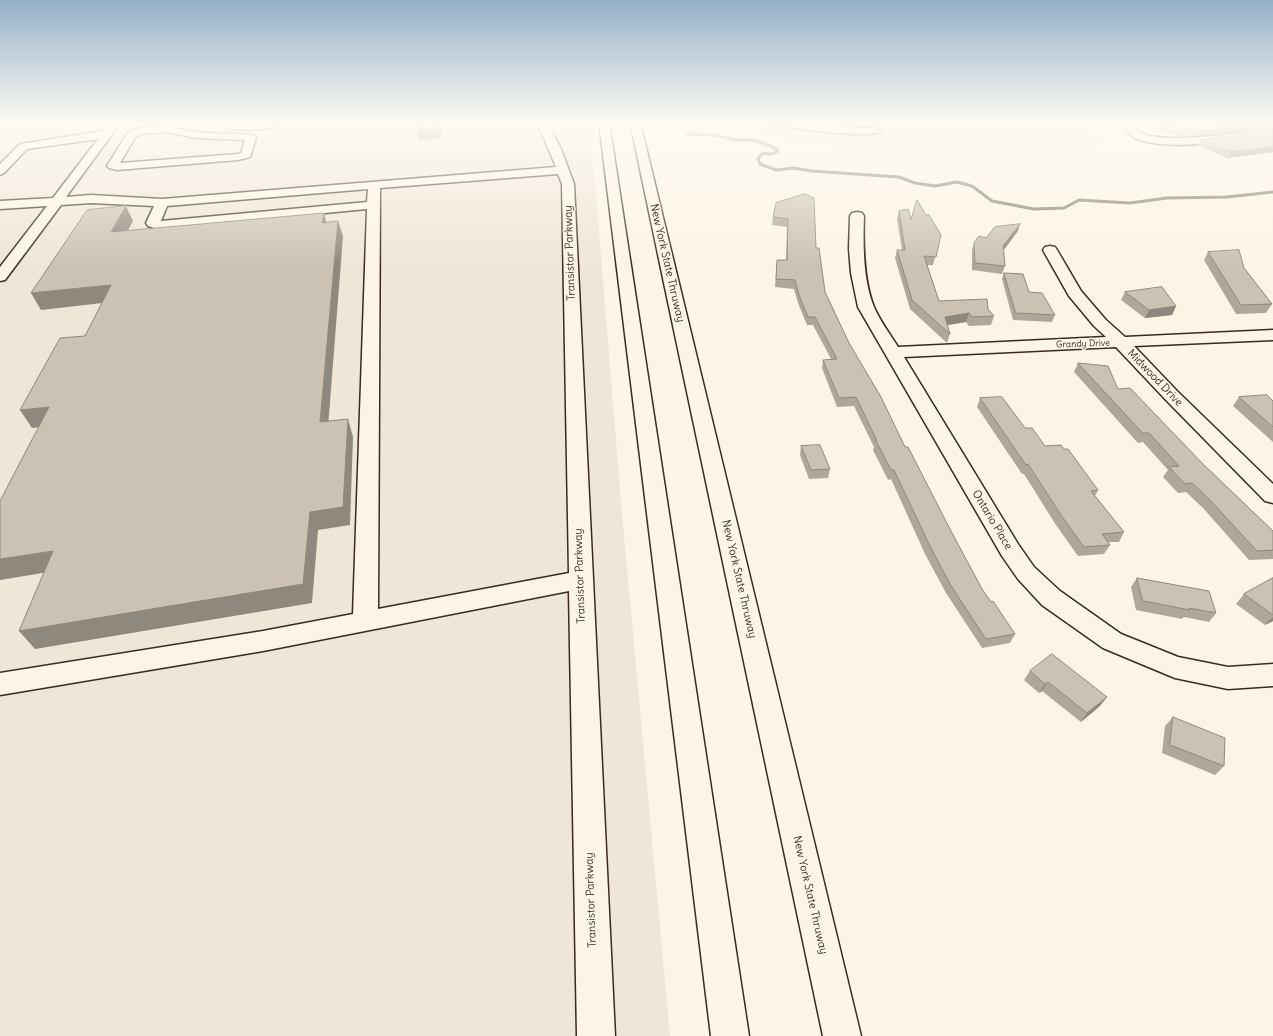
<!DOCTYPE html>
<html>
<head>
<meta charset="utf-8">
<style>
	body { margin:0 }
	canvas { display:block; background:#fcf5e5 }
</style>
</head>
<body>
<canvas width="1273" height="1036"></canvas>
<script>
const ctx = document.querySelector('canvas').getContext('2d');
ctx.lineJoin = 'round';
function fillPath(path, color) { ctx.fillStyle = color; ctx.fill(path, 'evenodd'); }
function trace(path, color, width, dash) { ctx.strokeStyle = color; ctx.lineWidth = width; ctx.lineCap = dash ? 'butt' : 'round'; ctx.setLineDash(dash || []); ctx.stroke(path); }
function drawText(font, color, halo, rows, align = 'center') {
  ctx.font = font + ' Delius,sans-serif'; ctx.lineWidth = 3; ctx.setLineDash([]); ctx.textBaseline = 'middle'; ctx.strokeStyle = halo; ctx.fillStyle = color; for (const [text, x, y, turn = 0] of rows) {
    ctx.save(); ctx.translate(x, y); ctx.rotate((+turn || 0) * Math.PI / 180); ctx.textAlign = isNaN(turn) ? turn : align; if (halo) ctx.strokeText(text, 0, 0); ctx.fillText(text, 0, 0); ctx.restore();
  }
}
fillPath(new Path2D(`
	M0,122H590L622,514L670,1036H0Z
	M673,122H1078L1106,144L968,155L816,144Z`), '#eee6d6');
trace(new Path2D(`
	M687,134L713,135L736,140H754L773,147L778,151L772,154L763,153L758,158L760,164L776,170L793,168L812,171L899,177L915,183L935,186L957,182L972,186L992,201L1034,209L1064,208L1079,200L1130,203L1167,198L1227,197L1273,192`), '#85796b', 3);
const minor = new Path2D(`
	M110,122H121L66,197L91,195L162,199L556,167L537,122H547L561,149L574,184L615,1036H577L569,591L263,651L0,695V673L263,631L353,614L367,209L157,229L148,226L146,223L154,206L91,203L61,205L5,280L0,281V267L47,206L0,209V201L53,198L98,139L27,149L4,173L0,175V164L20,144L103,131ZM558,174L562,184L569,573L378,609L380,188ZM368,189L367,202L161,221L167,206Z
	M167,122H178L173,128C190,132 207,133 223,134C234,134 244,133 255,136L256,138L250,157L238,160L117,170L109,168L107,166L128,132L140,128L163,126ZM166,132L196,138L245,140L241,153L238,154L120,163L136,136L142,134Z
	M283,122C274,132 242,129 229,129L224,126L229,123Z
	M767,122H803L855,128H876L881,131C874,140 788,127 772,125Z
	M1121,122H1132C1134,126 1137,131 1142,133C1165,145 1245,132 1273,129V135C1237,139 1168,153 1135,138C1129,135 1125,128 1121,122Z
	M857,212L862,213L864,216C863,244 863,280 874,307C880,321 890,334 898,347L1106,337L1094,326L1069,296L1043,250L1045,247L1050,246L1055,247L1057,250L1081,291L1106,320L1125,337L1273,330V340L1134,346L1177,391L1273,484V503L1265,501L1165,399L1116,347L904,357L1018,544L1034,567L1060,591L1121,634L1178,657L1228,667L1273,664V686L1228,689L1175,678L1103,648L1042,605L1018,579L1002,556L858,307L851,273L849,249L850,216L852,213Z`);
const highway = new Path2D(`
	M599,122H609L749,1036H711Z
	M630,122H640L861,1036H823Z`);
trace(minor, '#3b2a1e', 3);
trace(highway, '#3b2a1e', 3);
fillPath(minor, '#fcf5e5');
fillPath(highway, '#fcf5e5');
fillPath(new Path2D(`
	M824,122H852V125Z
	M1145,122H1273V128L1206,135L1177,136Z
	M1273,131V152L1227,158L1198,145L1201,140Z
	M776,203L816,248L825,292L849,343L982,589L1015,634L1010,643L982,648L946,593L925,554L891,479L888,480L873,450L874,447L854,406L837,407L822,368L823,360L831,359L813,325H807L798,303L794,289L775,287L777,260H786L787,227L772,225L773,217Z
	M899,211L911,219L926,215L941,235L933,265H927L939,301L988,309L994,316L991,325L969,326L966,322L947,325L950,334L947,343L910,309L895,258L897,250H902L897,219Z
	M1018,231L1004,250L1005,266L1002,274L972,270V250L974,243L986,238Z
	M1208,252L1244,268L1272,304L1266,313L1236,314L1204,260Z
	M1004,273L1029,292L1055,315L1052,322L1013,320L1002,279Z
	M1125,292L1176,306L1172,315L1145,318L1121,300Z
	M1078,363L1118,389L1203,464L1273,531V559L1249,560L1203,508L1186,492L1178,493L1163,477L1168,470L1143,442L1138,443L1074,372Z
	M1239,397L1273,401V442L1233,406Z
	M980,398L1025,428L1045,446L1098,490L1095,496L1124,532L1119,542H1109L1110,545L1104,554L1078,556L1056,525L1024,474H1022L977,407Z
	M801,446L830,469L828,478L809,479L800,455Z
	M1137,578L1216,613L1209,622L1184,617L1182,619L1136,610L1131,587Z
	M1273,578V621L1265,625L1236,604L1244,594Z
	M1030,671L1100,706L1081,722L1042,691L1039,693L1024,680Z
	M1173,717L1224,766L1215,775L1162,753L1165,726Z`), '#afa79a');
fillPath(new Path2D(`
	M440,122L442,138L419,140L417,129Z
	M1273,123V128L1206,135L1208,129Z
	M1273,147V152L1227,158L1230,152Z
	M126,206L133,221L119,247L111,232Z
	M324,213L328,228L322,223Z
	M338,221L343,236L327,440L320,422Z
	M1020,224L1018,231L1001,253L1003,246Z
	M111,285L120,301L41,310L31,293Z
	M1176,306L1172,315L1145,318L1149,310Z
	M969,313L966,322L942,326L945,317Z
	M49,407L61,425L32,428L20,410Z
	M348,419L353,437L350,525L318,530L312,603L35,649L19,631L310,512Z
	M53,551L67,569L0,580V559Z
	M1273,617V621L1265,625Z
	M1048,682L1042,691L1039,693L1045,684Z
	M1107,697L1100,706L1081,722L1087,713Z`), '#8f887d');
const building = new Path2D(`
	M416,122H440L441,128L417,129Z
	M1160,122H1273V123L1208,129L1180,131Z
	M1273,131V147L1230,152L1201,140Z
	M805,194L814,198L816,248H819L825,292L849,343L881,397L905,447H908L951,531L982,589L991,602L993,601L1015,634L986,639L978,627L950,584L929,544L894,470H891L876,441H877L856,397L839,398L823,360L837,359L815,317H808L799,295L795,280L776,279L777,260H787L788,219L773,217L776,203Z
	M917,200L926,215H929L941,235L936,257L924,256L939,301L987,299L988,309L994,316L972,317L969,313L945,317L950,334L912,300L897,250H905L899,211L908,209L911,219Z
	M126,206L111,232L324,213L322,223L338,221L320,422L348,419L343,507L310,512L303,584L19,631L53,551L0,559V501L49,407L20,410L60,338L85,336L111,285L31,293L87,210Z
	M1020,224L1003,246L1005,266L975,263L974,243L979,236L986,238L995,227Z
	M1239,250L1244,268L1272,304L1241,305L1208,252Z
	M1004,273L1023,274L1029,292L1042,293L1055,315L1016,313Z
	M1162,287L1176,306L1149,310L1125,292Z
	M1078,363L1108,366L1118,389L1130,388L1203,464L1273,531V550L1257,551L1209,499L1192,483L1185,484L1169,467L1179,466L1149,433H1143Z
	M1267,395L1273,401V427L1239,397Z
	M1002,397L1025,428H1032L1045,446L1061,445L1064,449H1068L1098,490L1091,491L1124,532L1102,534L1110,545L1084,547L1061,515L1028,464L1026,465L980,398Z
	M820,445L830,469L811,470L801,446Z
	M1137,578L1209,591L1216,613L1189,608L1190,610L1143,601Z
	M1273,578V615L1244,594Z
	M1052,654L1107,697L1087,713L1048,682L1045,684L1030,671Z
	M1173,717L1225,738L1224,766L1170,745Z`);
fillPath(building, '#ccc2b3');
trace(building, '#8f887d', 1);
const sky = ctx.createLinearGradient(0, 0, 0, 267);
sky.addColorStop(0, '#94b1ca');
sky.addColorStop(0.46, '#fefaf3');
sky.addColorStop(1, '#fefaf300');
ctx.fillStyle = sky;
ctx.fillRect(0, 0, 1273, 267);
drawText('9px', '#3b2a1e', '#fcf5e5', [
	["Grandy Drive",1083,344,-2]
]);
drawText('11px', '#3b2a1e', '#fcf5e5', [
	["Transistor Parkway",570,253,-92],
	["New York State Thruway",667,263,77],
	["Midwood Drive",1155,378,46],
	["Ontario Place",992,520,59],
	["Transistor Parkway",580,576,-92],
	["New York State Thruway",739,579,77],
	["New York State Thruway",810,895,77],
	["Transistor Parkway",591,900,-92]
]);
</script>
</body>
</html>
